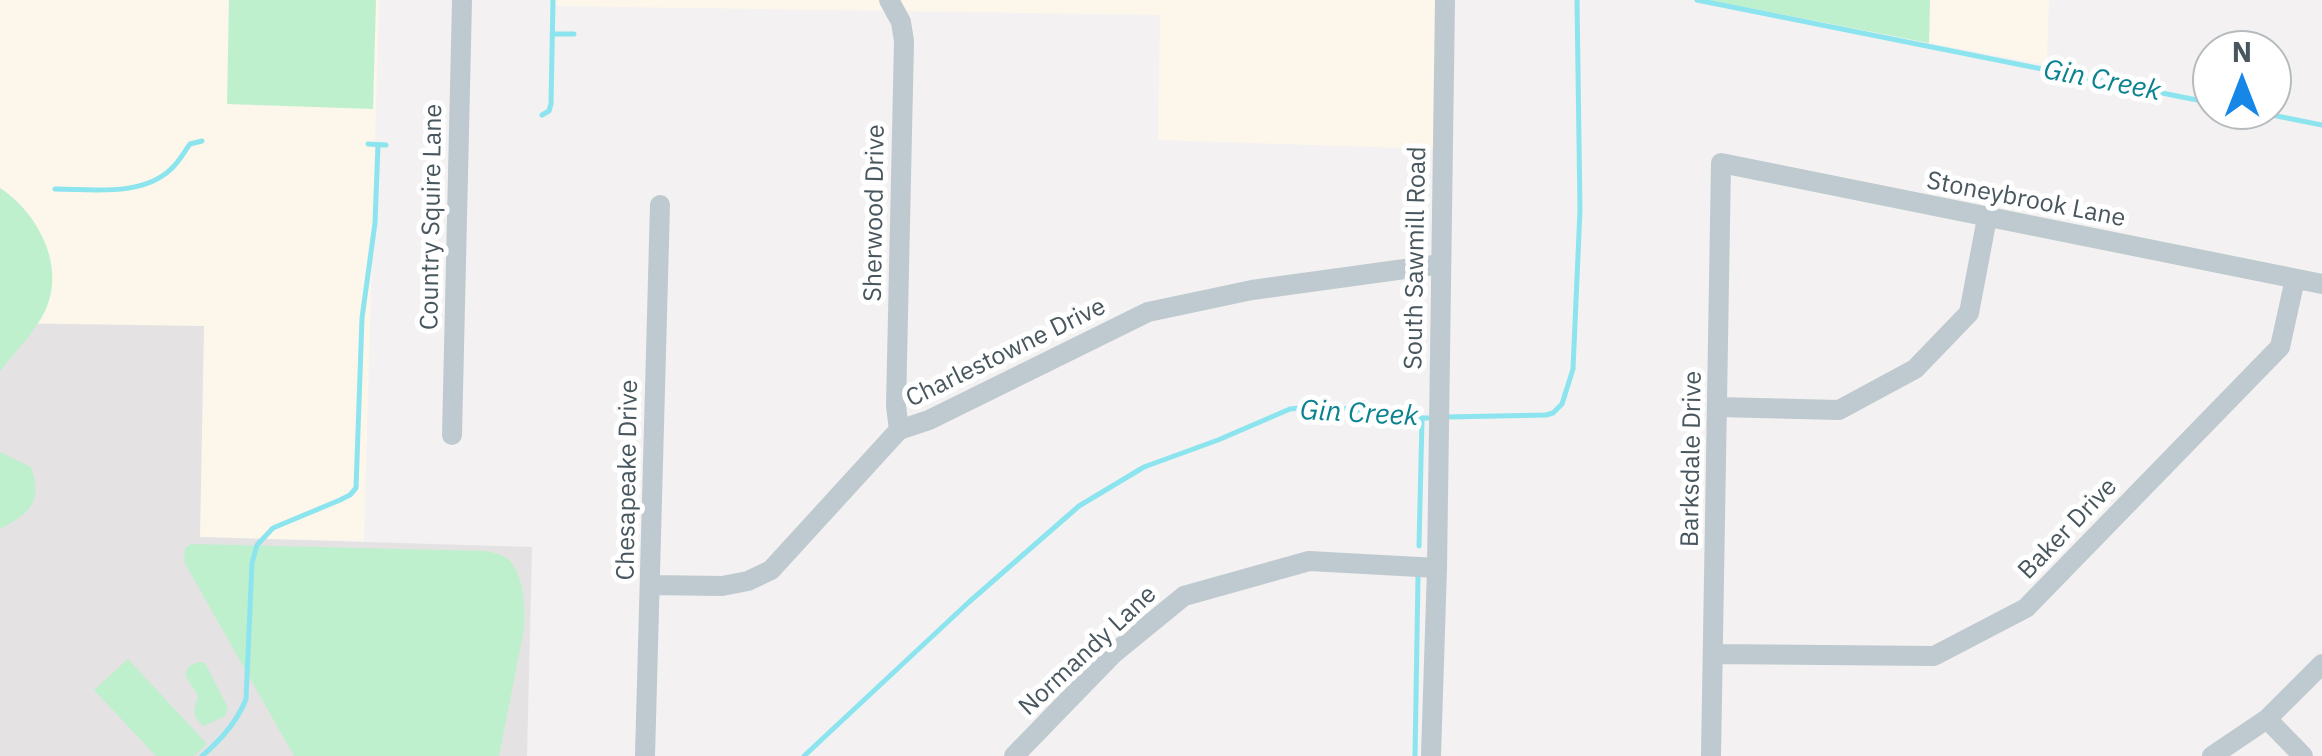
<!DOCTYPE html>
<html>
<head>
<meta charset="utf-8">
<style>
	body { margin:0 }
	#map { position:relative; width:2322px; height:756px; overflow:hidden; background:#f3f1f1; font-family:"IBM Plex Sans",sans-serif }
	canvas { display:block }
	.north { position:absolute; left:2192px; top:30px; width:100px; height:100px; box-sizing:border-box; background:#fff; border:2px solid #b6bbbf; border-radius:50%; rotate:0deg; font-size:28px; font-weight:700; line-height:40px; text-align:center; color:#48565e }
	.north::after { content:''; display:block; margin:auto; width:35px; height:45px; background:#1787e7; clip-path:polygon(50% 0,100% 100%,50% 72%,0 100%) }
</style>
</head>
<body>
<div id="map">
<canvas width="2322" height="756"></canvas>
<div class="north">N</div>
</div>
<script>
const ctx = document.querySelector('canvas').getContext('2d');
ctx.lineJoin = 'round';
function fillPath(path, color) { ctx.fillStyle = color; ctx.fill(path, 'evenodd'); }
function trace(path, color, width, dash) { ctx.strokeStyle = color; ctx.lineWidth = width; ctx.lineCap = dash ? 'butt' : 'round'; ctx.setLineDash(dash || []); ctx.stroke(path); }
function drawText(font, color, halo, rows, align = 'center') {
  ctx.font = font + ' "IBM Plex Sans",sans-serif'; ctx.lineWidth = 10; ctx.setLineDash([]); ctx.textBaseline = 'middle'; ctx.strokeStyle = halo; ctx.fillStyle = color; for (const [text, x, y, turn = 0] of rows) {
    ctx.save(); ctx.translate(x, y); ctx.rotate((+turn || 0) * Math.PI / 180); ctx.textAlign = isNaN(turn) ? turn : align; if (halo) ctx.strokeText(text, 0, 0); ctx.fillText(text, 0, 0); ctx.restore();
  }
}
fillPath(new Path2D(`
	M0,0H379L364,541L200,537L0,323Z
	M555,0H1436L1434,149L1158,140L1160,15L555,6Z
	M1930,0H2049L2047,65L1929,43Z`), '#fdf6eb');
fillPath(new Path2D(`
	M0,323L204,326L200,537L532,547L527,756H0Z`), '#e4e2e3');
fillPath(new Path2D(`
	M229,0H376L373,109L227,104Z
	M1708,0H1930L1929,43Z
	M0,188C37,212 66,265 46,309C36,331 15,352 0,371Z
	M0,452L31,467C43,501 31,513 0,529Z
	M191,544L486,551C494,553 504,554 510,561C525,579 525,607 524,629L499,756H294L187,567L184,560L185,548Z
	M128,659L207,744L194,756H156L94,690Z
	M198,662L205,663L228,708L225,716L204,726C190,714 194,711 198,696L185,675L189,666Z`), '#bff0cd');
trace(new Path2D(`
	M1697,0L2212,103
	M552,34H574
	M2247,110L2322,125
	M542,115L549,111L551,104L553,0
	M368,144L386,145
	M55,189C92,189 142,197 171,169C179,162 184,152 190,144L202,141
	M1447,417L1546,415L1553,413L1562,404L1573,369L1580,210L1577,0
	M1419,546L1422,419
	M202,756C221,740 237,722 246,699L252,563L257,545L273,528L340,500L350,495L356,488L362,318L375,223L378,145
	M804,756L969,602L1079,506L1144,467L1218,440L1290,409L1318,406L1341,408L1391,418H1436
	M1415,756L1418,577`), '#8ce4ee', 5);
trace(new Path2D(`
	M889,0L901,22L904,41L896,406L899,430
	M1718,407L1839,410L1915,369L1969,313L1987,218
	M452,435L462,0
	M650,585L722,586L748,581L771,570L899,430L929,420L1148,312L1252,290L1441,264
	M1714,654L1934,656L2026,608L2280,347L2295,279
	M2267,719L2303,756
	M645,756L660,205
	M1014,756L1113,654L1184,596L1309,561L1437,568
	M1431,756L1437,568L1445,0
	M1711,756L1721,163L2322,284
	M2212,756L2267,719L2322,664`), '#becacf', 20);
drawText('25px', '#48565e', '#fff', [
	["Stoneybrook Lane",2026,200,11],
	["Sherwood Drive",875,213,-89],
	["Country Squire Lane",432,217,-89],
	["South Sawmill Road",1416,258,-89],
	["Charlestowne Drive",1006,353,-26],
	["Barksdale Drive",1692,459,-89],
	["Chesapeake Drive",628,480,-89],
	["Baker Drive",2068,529,-46],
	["Normandy Lane",1088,651,-43]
]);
drawText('italic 28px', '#0b828f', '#fff', [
	["Gin Creek",2102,81,11],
	["Gin Creek",1359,414,3]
]);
</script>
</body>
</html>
